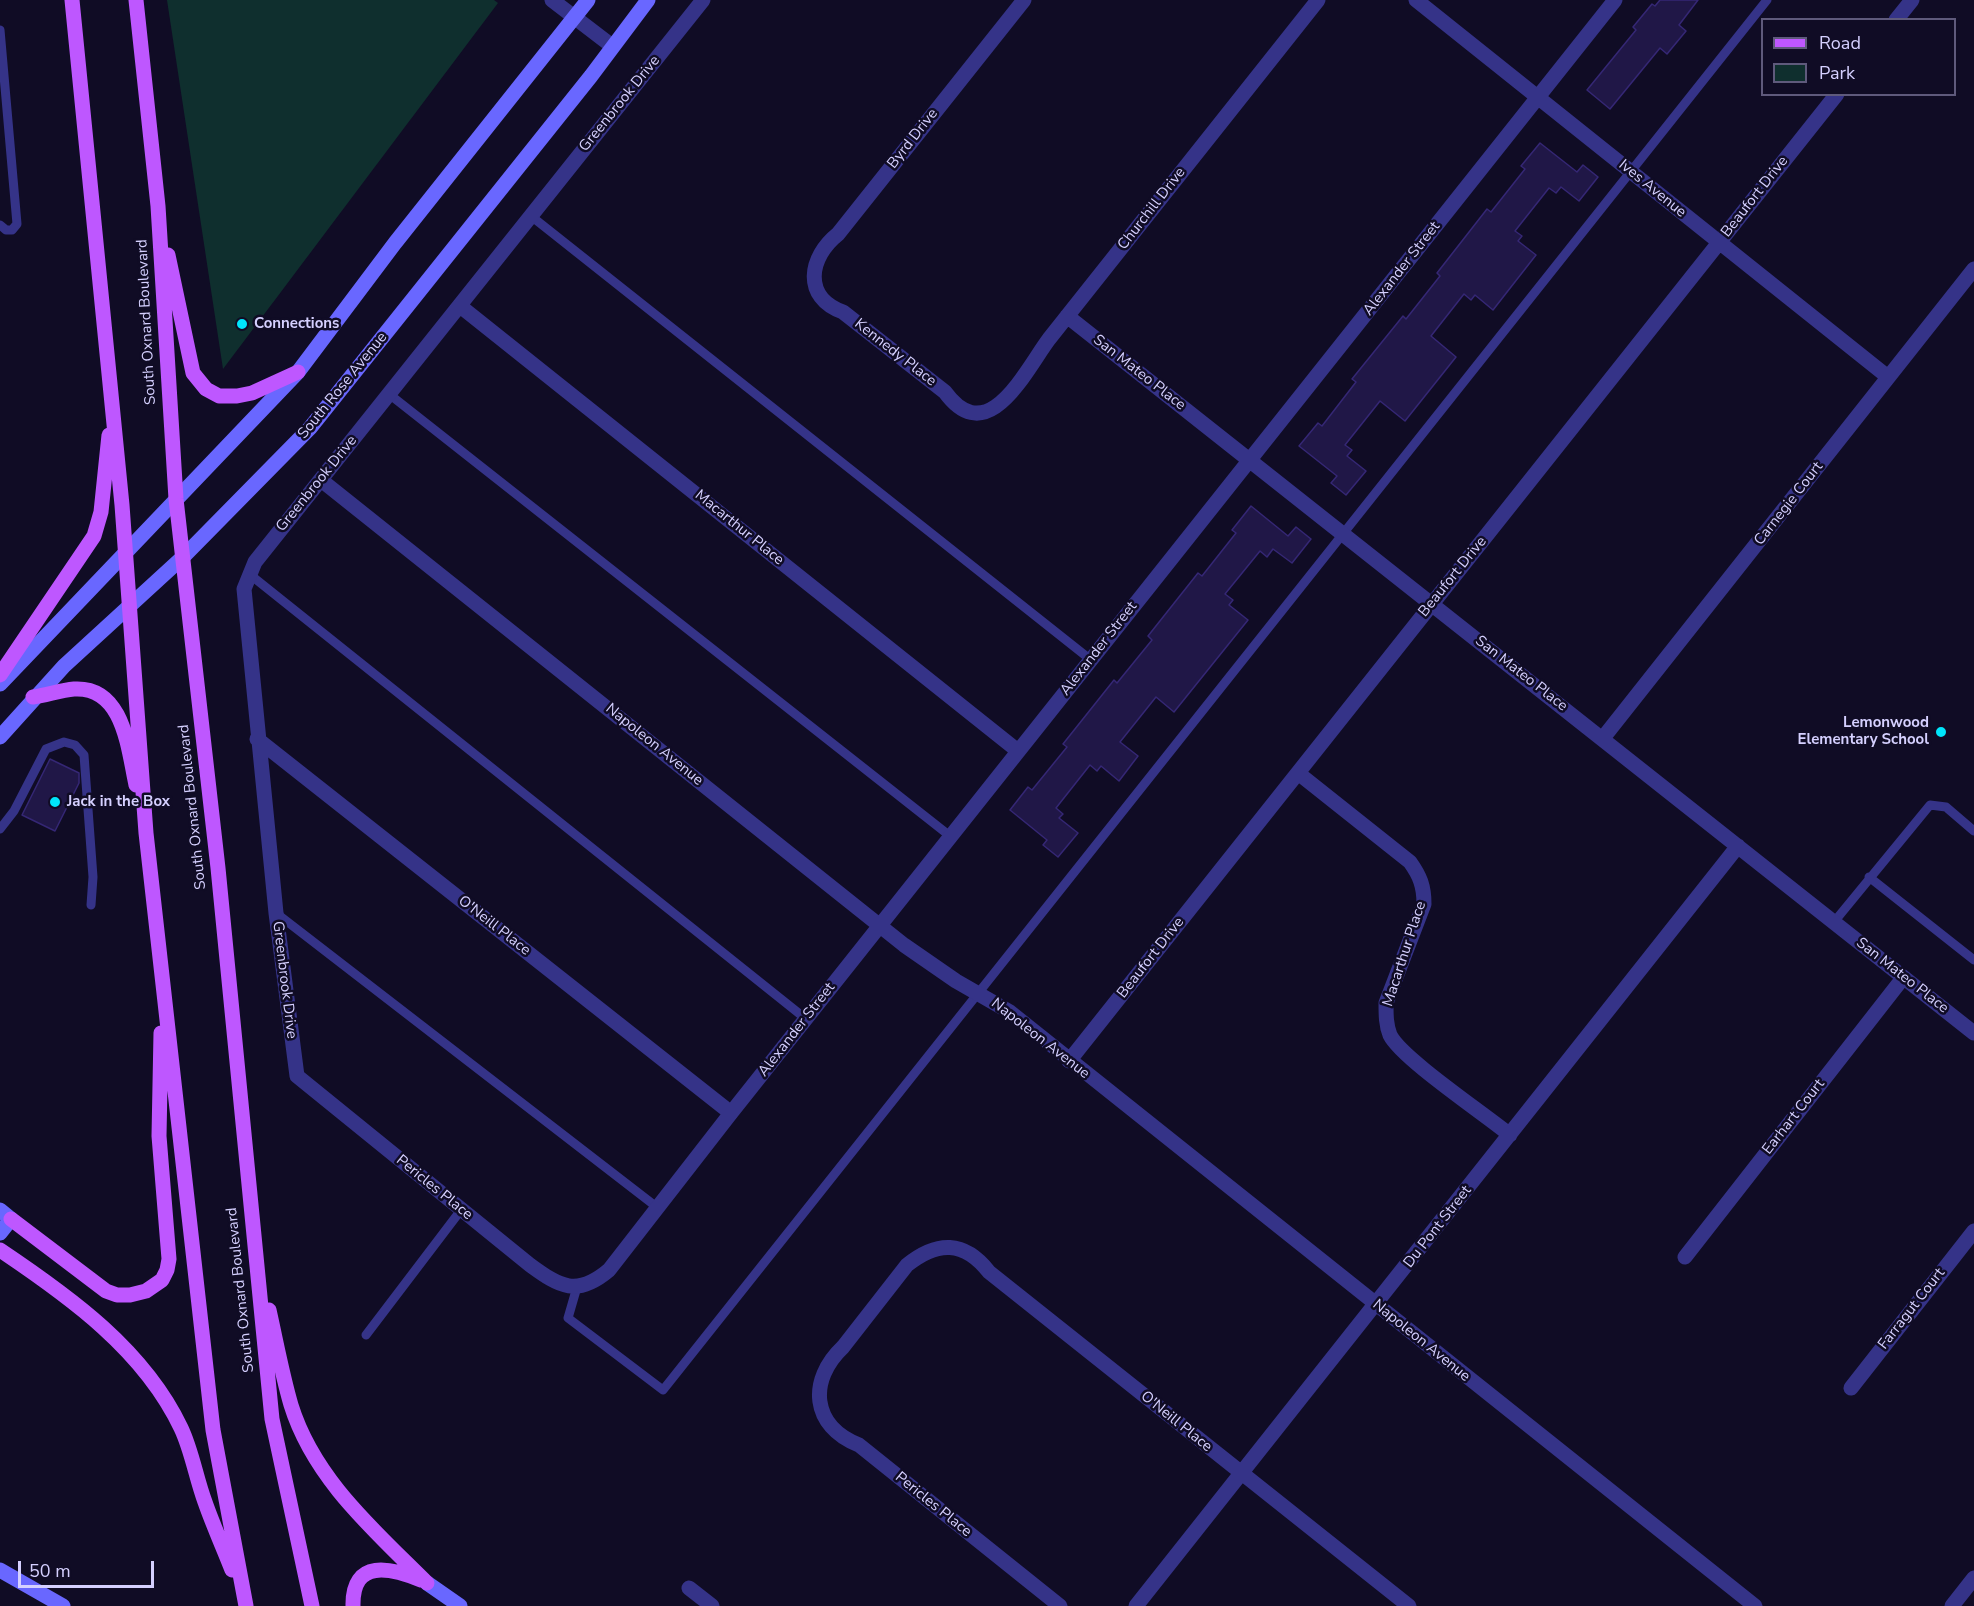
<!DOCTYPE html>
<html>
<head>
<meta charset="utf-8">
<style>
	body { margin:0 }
	#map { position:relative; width:1974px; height:1606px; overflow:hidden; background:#100c25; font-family:"Nunito Sans",sans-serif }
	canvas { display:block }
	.legend { position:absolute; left:1761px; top:18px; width:195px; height:78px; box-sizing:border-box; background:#100c25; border:2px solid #5f5a7c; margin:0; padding:8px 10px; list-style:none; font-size:18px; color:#d5d0ff }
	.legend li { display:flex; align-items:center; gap:12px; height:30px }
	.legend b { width:30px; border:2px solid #5f5a7c }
	.scale { position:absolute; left:18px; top:1561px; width:136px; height:27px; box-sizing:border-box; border:3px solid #d5d0ff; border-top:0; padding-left:8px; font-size:18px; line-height:21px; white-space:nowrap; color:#d5d0ff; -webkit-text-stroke:4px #100c25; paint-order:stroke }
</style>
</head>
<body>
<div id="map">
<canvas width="1974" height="1606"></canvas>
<ul class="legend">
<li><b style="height:8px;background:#be57ff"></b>Road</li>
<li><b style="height:16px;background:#0f2f2e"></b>Park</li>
</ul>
<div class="scale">50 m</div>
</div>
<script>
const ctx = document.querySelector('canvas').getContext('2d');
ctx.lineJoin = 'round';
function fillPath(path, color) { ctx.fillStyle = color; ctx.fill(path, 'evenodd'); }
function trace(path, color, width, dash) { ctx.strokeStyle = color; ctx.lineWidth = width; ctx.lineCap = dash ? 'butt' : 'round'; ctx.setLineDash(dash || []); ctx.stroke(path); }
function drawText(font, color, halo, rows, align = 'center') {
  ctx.font = font + ' "Nunito Sans",sans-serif'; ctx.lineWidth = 5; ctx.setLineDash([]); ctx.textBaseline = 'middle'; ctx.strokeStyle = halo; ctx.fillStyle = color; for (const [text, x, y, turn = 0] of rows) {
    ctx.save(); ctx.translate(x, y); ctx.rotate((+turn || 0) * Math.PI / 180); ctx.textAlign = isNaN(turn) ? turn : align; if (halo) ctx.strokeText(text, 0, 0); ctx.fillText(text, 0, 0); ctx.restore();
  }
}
fillPath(new Path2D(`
	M167,0H494L498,3L223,369Z`), '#0f2f2e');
const building = new Path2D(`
	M1660,0H1698L1679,25L1686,31L1667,54L1660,48L1610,109L1587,90L1636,30L1633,27L1652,4L1655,6Z
	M1540,143L1577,172L1583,165L1598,177L1579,201L1561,187L1556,193L1549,188L1515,231L1522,236L1518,241L1536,255L1493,310L1475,295L1471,300L1464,294L1431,336L1456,357L1405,421L1380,401L1345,445L1352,450L1347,456L1366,471L1346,495L1331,483L1337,476L1299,446L1318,423L1322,426L1356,382L1352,379L1403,316L1406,319L1440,276L1437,273L1487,209L1491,212L1525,169L1521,166Z
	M1251,506L1288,536L1296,527L1311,539L1292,563L1273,549L1267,557L1260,551L1225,594L1233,600L1229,605L1248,620L1174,712L1156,697L1120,742L1138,756L1119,781L1101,766L1097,771L1090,765L1056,808L1063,814L1059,818L1078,833L1058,857L1043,845L1047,840L1010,810L1028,787L1032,790L1067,747L1063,744L1114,680L1117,683L1152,640L1148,636L1198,573L1202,576L1236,533L1232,530Z
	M50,759L79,773V783L55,831L22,815Z`);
fillPath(building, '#201747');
trace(building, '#352775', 1.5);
trace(new Path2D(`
	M0,30L17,224L12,230H6L0,225
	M531,216L1091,660
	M389,394L950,836
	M248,573L806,1019
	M0,829L14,811L46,749L64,742L75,745L84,755L93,877L91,905
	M1869,877L1974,960
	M276,913L658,1208
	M1834,922L1930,805L1946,807L1974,831
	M577,1287L568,1318L663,1390L1767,0
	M366,1335L461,1210`), '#353388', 9);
trace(new Path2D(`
	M552,0L612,46
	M703,0L255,562L244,589L276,913L297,1076L530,1265C560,1287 577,1297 609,1270L731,1113L1615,0
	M1024,0L838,234C809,257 802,297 843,312L945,392C988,451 1025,371 1049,339L1318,0
	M1416,0L1888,377
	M1896,20L1912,0
	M460,306L1018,751
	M1067,316L1974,1033
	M321,480L904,945L956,981L1010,1012L1755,1606
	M1603,738L1974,269
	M257,739L731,1113
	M1298,773L1410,862C1420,876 1424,886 1424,904L1386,1003C1386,1015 1386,1025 1390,1035C1401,1058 1486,1115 1510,1135
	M1069,1061L1837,94
	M1685,1257L1903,978
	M1851,1388L1974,1231
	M689,1588L712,1606
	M1060,1606L859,1445C811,1426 808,1380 843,1347L907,1265C937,1241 964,1240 989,1272L1409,1606
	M1136,1606L1738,846
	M1952,1606L1974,1578`), '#353388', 15);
trace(new Path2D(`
	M0,684L298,372L395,243L588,0
	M0,737L64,666L183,557L310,428L591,76L648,0
	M0,1210L11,1219L0,1233
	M0,1570L63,1606
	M427,1583L460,1606`), '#6967ff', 15);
trace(new Path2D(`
	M72,0L122,505L146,833L213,1430L246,1606
	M136,0L158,206L176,499L218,868L272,1419L312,1606
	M168,255L193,373L206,389L219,396H237L252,393L298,372
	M0,675L94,536L101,512L109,435
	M33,697C47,695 61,690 74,689C124,686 128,749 136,785
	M11,1219L106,1291L117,1295H130L146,1291L162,1280L167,1270L169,1259L159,1136L161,1033
	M0,1250C70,1297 144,1350 181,1428C192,1451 196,1478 205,1502C213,1525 223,1547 232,1570
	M269,1310C276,1341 282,1374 291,1405C314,1479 374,1530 427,1583
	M353,1606C352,1558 391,1568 421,1580`), '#be57ff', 15);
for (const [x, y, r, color] of [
	[242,324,6,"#00e5fb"],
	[1941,732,6,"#00e5fb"],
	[55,802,6,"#00e5fb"]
]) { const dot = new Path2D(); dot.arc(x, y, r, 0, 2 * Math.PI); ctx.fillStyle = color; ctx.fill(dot); trace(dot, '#100c25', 2); }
drawText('15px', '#d5d0ff', '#100c25', [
	["Greenbrook Drive",620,104,-51],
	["Byrd Drive",913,139,-52],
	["Ives Avenue",1652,189,39],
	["Beaufort Drive",1755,197,-52],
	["Churchill Drive",1152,209,-52],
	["Alexander Street",1402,269,-52],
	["South Oxnard Boulevard",147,322,-93],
	["Kennedy Place",895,353,38],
	["San Mateo Place",1139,373,38],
	["South Rose Avenue",343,386,-51],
	["Greenbrook Drive",317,484,-51],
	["Carnegie Court",1789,504,-52],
	["Macarthur Place",739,528,39],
	["Beaufort Drive",1453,577,-51],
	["Alexander Street",1099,649,-52],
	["San Mateo Place",1521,674,38],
	["Napoleon Avenue",654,745,39],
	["South Oxnard Boulevard",193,807,-96],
	["O'Neill Place",494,926,38],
	["Macarthur Place",1405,954,-72],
	["Beaufort Drive",1151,958,-52],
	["San Mateo Place",1902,976,38],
	["Greenbrook Drive",284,980,83],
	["Alexander Street",797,1030,-52],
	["Napoleon Avenue",1040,1039,38],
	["Earhart Court",1794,1117,-52],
	["Pericles Place",434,1188,39],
	["Du Pont Street",1438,1227,-52],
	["South Oxnard Boulevard",241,1290,-96],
	["Farragut Court",1912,1309,-52],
	["Napoleon Avenue",1421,1341,39],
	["O'Neill Place",1176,1422,39],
	["Pericles Place",933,1505,39]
]);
drawText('bold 15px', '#d5d0ff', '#100c25', [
	["Connections",254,324],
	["Lemonwood",1929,723,"right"],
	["Elementary School",1929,740,"right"],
	["Jack in the Box",67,802]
], 'left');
</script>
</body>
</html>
